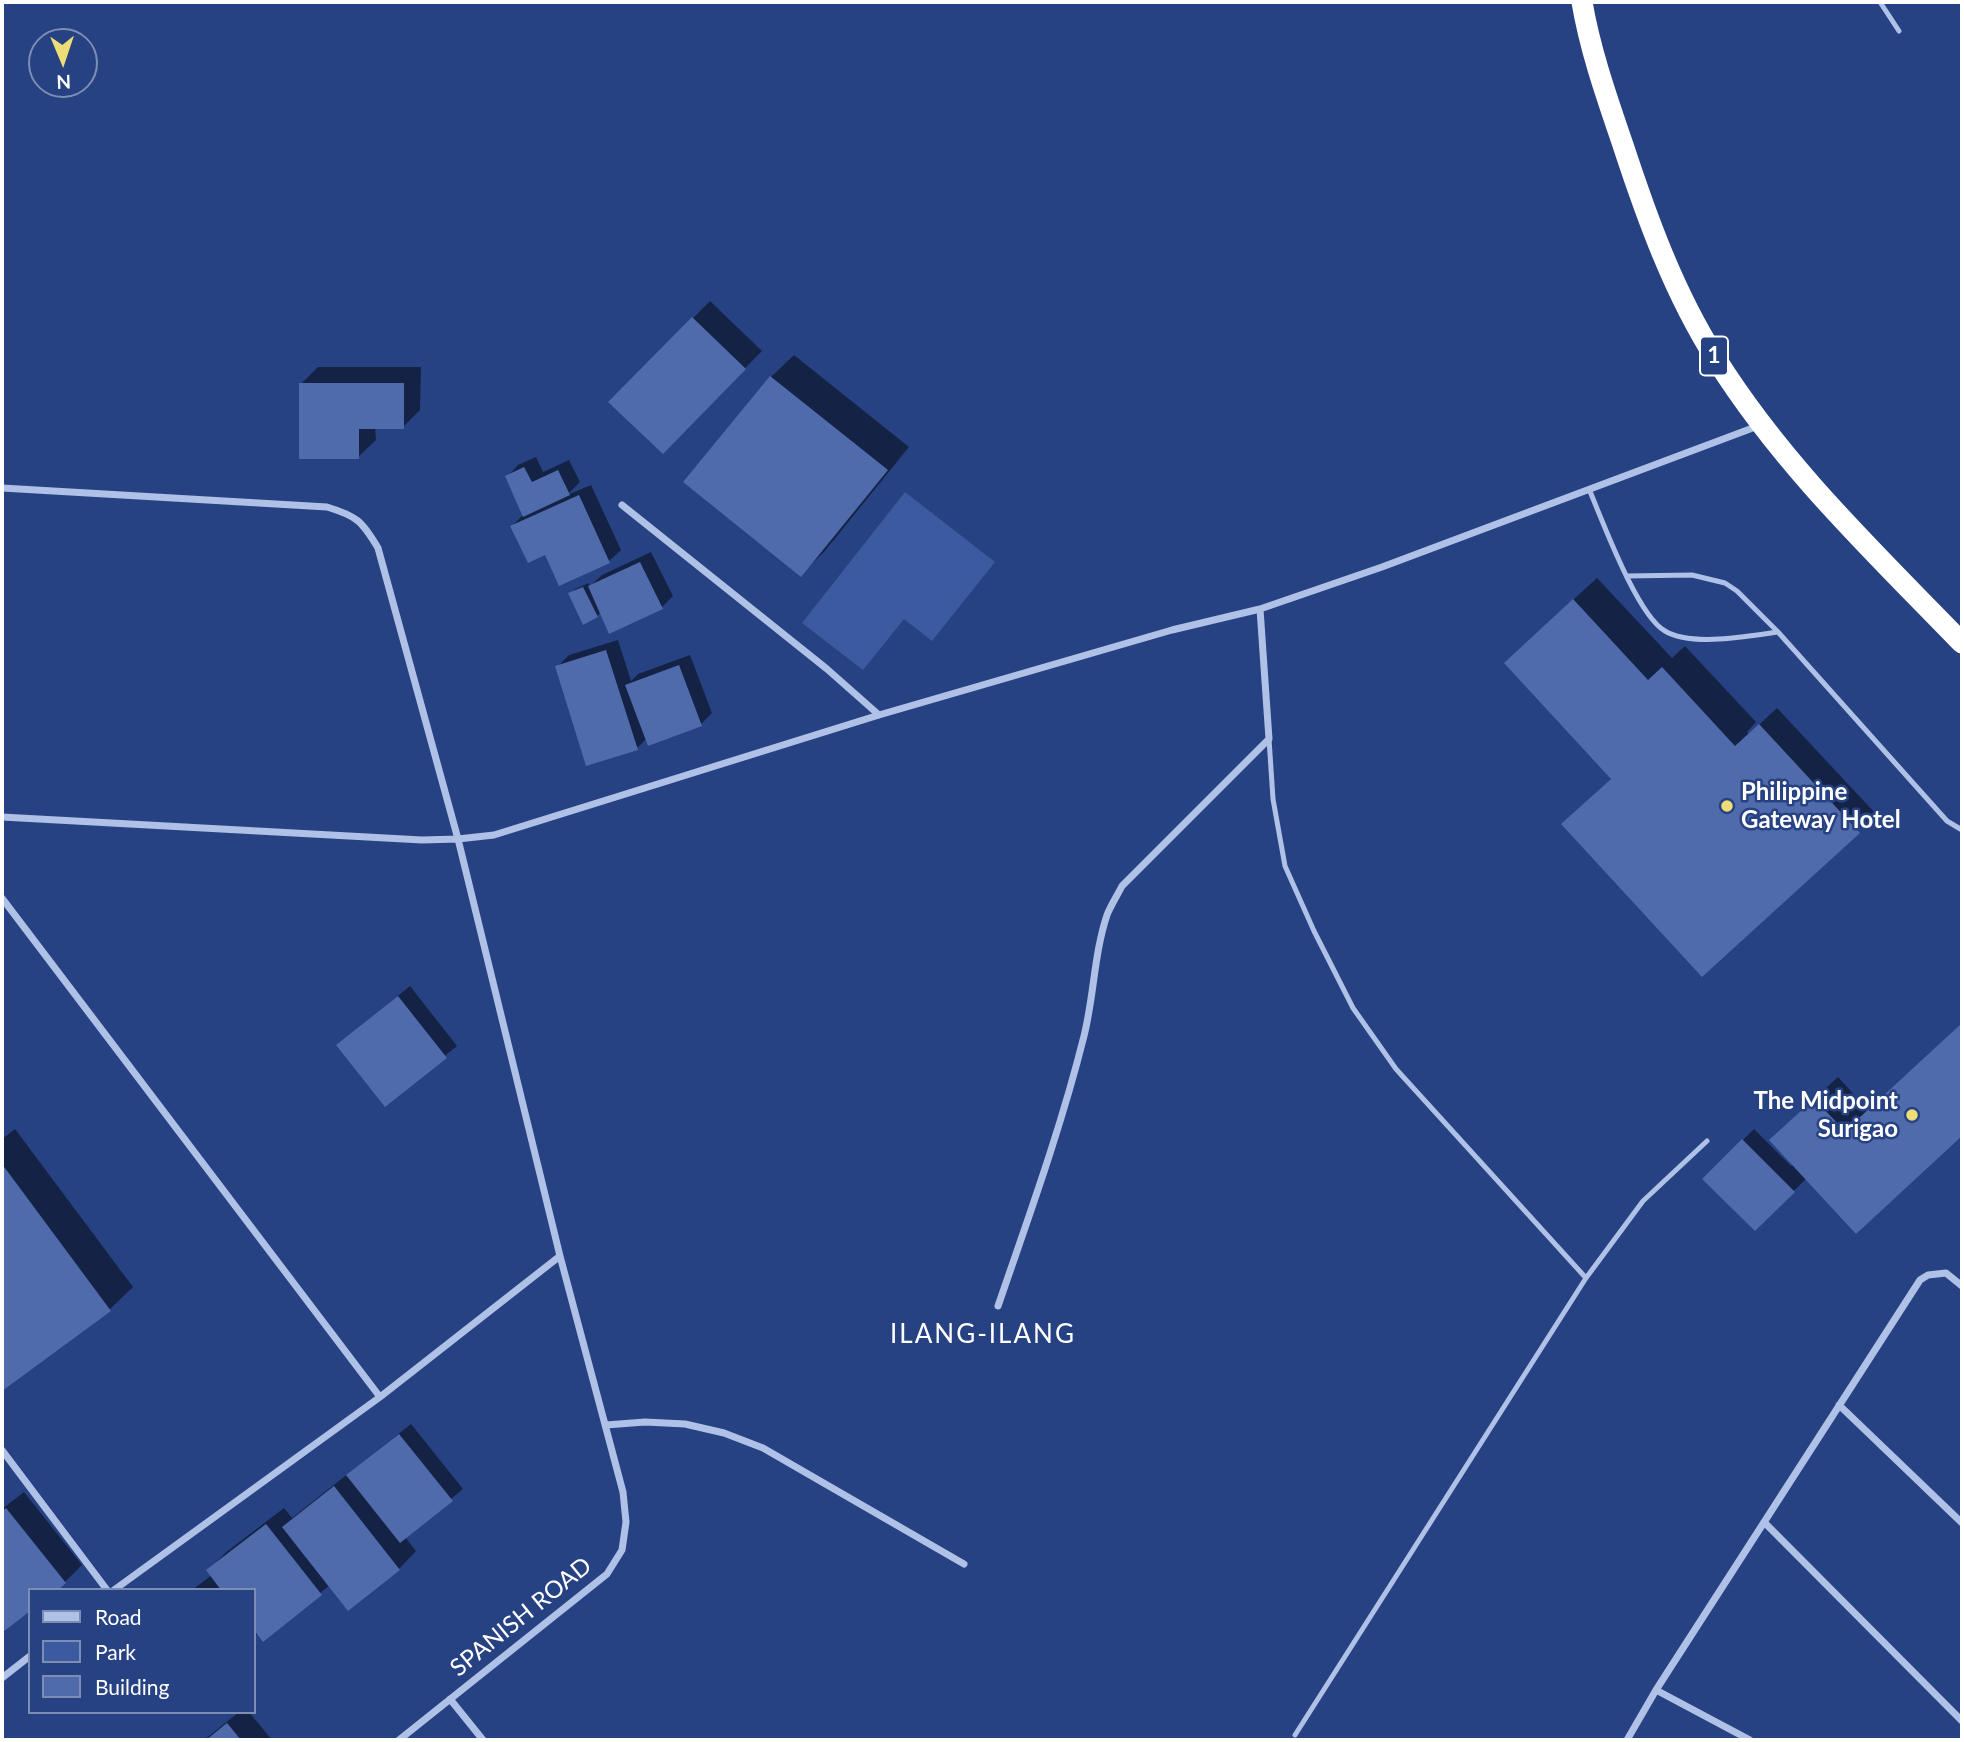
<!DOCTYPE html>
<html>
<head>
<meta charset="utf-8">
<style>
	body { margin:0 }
	#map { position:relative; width:1964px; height:1742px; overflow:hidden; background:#274282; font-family:Lato,sans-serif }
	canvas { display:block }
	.frame { position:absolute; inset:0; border:4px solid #fff; pointer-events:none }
	.legend { position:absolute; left:28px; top:1588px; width:228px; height:126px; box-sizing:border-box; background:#274282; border:2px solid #7d8eb4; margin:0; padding:9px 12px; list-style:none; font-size:21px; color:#fff }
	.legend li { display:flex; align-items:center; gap:14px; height:35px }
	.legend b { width:35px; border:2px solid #7d8eb4 }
	.north { position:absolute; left:28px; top:28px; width:70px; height:70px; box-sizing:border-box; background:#274282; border:2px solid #7d8eb4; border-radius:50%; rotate:178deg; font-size:19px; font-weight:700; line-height:28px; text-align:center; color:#fff }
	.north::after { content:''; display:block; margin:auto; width:24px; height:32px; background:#eedd76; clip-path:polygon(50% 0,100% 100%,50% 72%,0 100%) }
</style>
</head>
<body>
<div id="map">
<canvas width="1964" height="1742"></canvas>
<div class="frame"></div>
<ul class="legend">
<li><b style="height:9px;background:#b0c1e7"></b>Road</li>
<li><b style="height:19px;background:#3c5a9f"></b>Park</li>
<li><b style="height:19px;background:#506bab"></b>Building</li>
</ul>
<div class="north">N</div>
</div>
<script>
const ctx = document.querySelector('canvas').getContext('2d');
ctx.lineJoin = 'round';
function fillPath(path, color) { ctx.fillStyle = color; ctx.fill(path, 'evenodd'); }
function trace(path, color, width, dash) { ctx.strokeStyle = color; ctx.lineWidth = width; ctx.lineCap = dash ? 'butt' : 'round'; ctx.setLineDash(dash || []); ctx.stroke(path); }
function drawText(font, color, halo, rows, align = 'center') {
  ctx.font = font + ' Lato,sans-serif'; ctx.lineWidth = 5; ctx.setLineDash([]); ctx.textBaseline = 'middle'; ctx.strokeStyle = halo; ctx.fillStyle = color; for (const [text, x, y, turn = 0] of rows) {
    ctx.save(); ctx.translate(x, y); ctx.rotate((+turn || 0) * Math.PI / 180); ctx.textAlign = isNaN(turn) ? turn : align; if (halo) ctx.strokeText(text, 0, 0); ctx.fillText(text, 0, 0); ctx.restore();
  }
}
fillPath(new Path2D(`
	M905,492L995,562L932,641L904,619L863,670L802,623Z`), '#3c5a9f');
fillPath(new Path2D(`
	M710,301L762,351L663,451L611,402Z
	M794,355L909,447L824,552L801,574L771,377Z
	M318,367H421L420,410L403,427H375L376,440L358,457L301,384Z
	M536,457L543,472L569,460L580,482L567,495L591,485L621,550L609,561L545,553L512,526L524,514L507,477L518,465Z
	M651,552L673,596L662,607L601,612L597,616L570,594L575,589L589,583L590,586L602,575Z
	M1597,578L1672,658L1685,646L1756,722L1747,732L1749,734L1777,708L1876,814L1702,974L1586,802L1612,778L1529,640Z
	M618,640L631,681L638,674L690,655L712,713L701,724L647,738L637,748L588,764L557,667L569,655Z
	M410,986L457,1046L385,1104L338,1045Z
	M1962,1024V1133L1856,1231L1807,1178L1755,1229L1704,1179L1754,1129L1791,1166L1794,1164V1118L1838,1077L1868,1110Z
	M15,1129L133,1287L110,1309L3,1389L2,1139Z
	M411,1424L463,1489L405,1537L416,1551L399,1569L348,1608L330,1585L263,1639L258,1633L254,1637V1590H192L212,1575L208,1571L225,1553L284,1508L292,1518Z
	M24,1492L82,1565L65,1582L30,1590L11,1625L2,1634V1509Z
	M239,1712H249L272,1740H204Z`), '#0007');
fillPath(new Path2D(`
	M692,317L746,369L663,454L608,402Z
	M770,376L888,470L801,577L683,482Z
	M299,383H404V429H359V459H299Z
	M524,467L532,482L558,470L570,495L523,517L505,476Z
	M579,495L610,563L559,586L545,555L528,563L510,526Z
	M640,562L663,609L609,634L588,586Z
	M583,587L598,617L583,625L568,593Z
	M1573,599L1648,680L1662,667L1735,746L1759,724L1860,833L1702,977L1561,824L1611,779L1504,663Z
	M606,650L638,750L586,766L555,666Z
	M679,665L702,726L648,746L625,685Z
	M398,996L447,1058L385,1107L336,1045Z
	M1962,1023V1136L1856,1234L1769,1140L1814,1099L1845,1131Z
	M1742,1139L1795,1192L1755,1231L1702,1179Z
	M2,1164L111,1311L2,1391Z
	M399,1434L453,1501L400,1543L346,1475Z
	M334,1486L400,1570L348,1611L282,1527Z
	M6,1508L66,1583L58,1590H30V1611L2,1633V1511Z
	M266,1524L322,1595L263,1642L254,1630V1590H221L206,1570Z
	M227,1723L241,1740H206Z`), '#506bab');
trace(new Path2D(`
	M1880,2L1899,31
	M1589,489C1603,522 1637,615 1665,631C1691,647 1749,636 1778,632
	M1627,576L1692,575L1725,583L1737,591L1778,632L1947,821L1962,830
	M1269,739L1273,799L1285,866L1314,931L1353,1008L1396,1069L1586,1278
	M1295,1735L1586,1278L1643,1201L1707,1141`), '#b0c1e7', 5);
trace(new Path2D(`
	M2,488L327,507C357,516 362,521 378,548L458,839L560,1256L623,1492L626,1522L622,1550L607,1574L399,1740
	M622,505L827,669L879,715
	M2,817L422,840L458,839L494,835L879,715L1172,630L1260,609L1382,567L1758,426
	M2,898L380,1397
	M998,1306C1029,1216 1061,1128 1084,1036C1094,996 1094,954 1107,915C1111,905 1117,896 1122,886L1269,739L1260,609
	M1839,1405L1962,1523
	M606,1425L645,1422L685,1424L724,1433L763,1448L964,1564
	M2,1450L107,1590
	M1764,1522L1962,1721
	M114,1590L380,1397L560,1256
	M2,1678L30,1656
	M1656,1690L1750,1740
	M450,1699L483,1740
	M1627,1740L1656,1690L1920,1280L1928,1275L1946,1273L1962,1286`), '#b0c1e7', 7);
trace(new Path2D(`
	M1582,2C1590,50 1607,98 1623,145C1647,218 1674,293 1716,359C1783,466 1875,553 1962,643`), '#fff', 21);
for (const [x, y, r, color] of [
	[1727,806,7,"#eedd76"],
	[1912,1115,7,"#eedd76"]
]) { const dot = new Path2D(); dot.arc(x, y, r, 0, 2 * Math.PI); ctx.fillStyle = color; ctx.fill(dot); trace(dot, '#274282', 2.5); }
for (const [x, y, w] of [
	[1714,356,28]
]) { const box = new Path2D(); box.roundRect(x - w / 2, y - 19.5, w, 39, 5); ctx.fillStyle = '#274282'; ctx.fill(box); trace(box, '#fff', 2); }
drawText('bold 23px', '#fff', null, [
	["1",1714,356]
]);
drawText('bold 24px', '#fff', '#274282', [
	["Philippine",1741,792],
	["Gateway Hotel",1741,820],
	["The Midpoint",1898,1101,"right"],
	["Surigao",1898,1129,"right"]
], 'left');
drawText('24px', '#fff', '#274282', [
	["SPANISH ROAD",521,1617,-39]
]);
ctx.letterSpacing = '2px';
drawText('26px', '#fff', '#274282', [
	["ILANG-ILANG",983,1335]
]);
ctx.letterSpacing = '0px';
</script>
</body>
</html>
